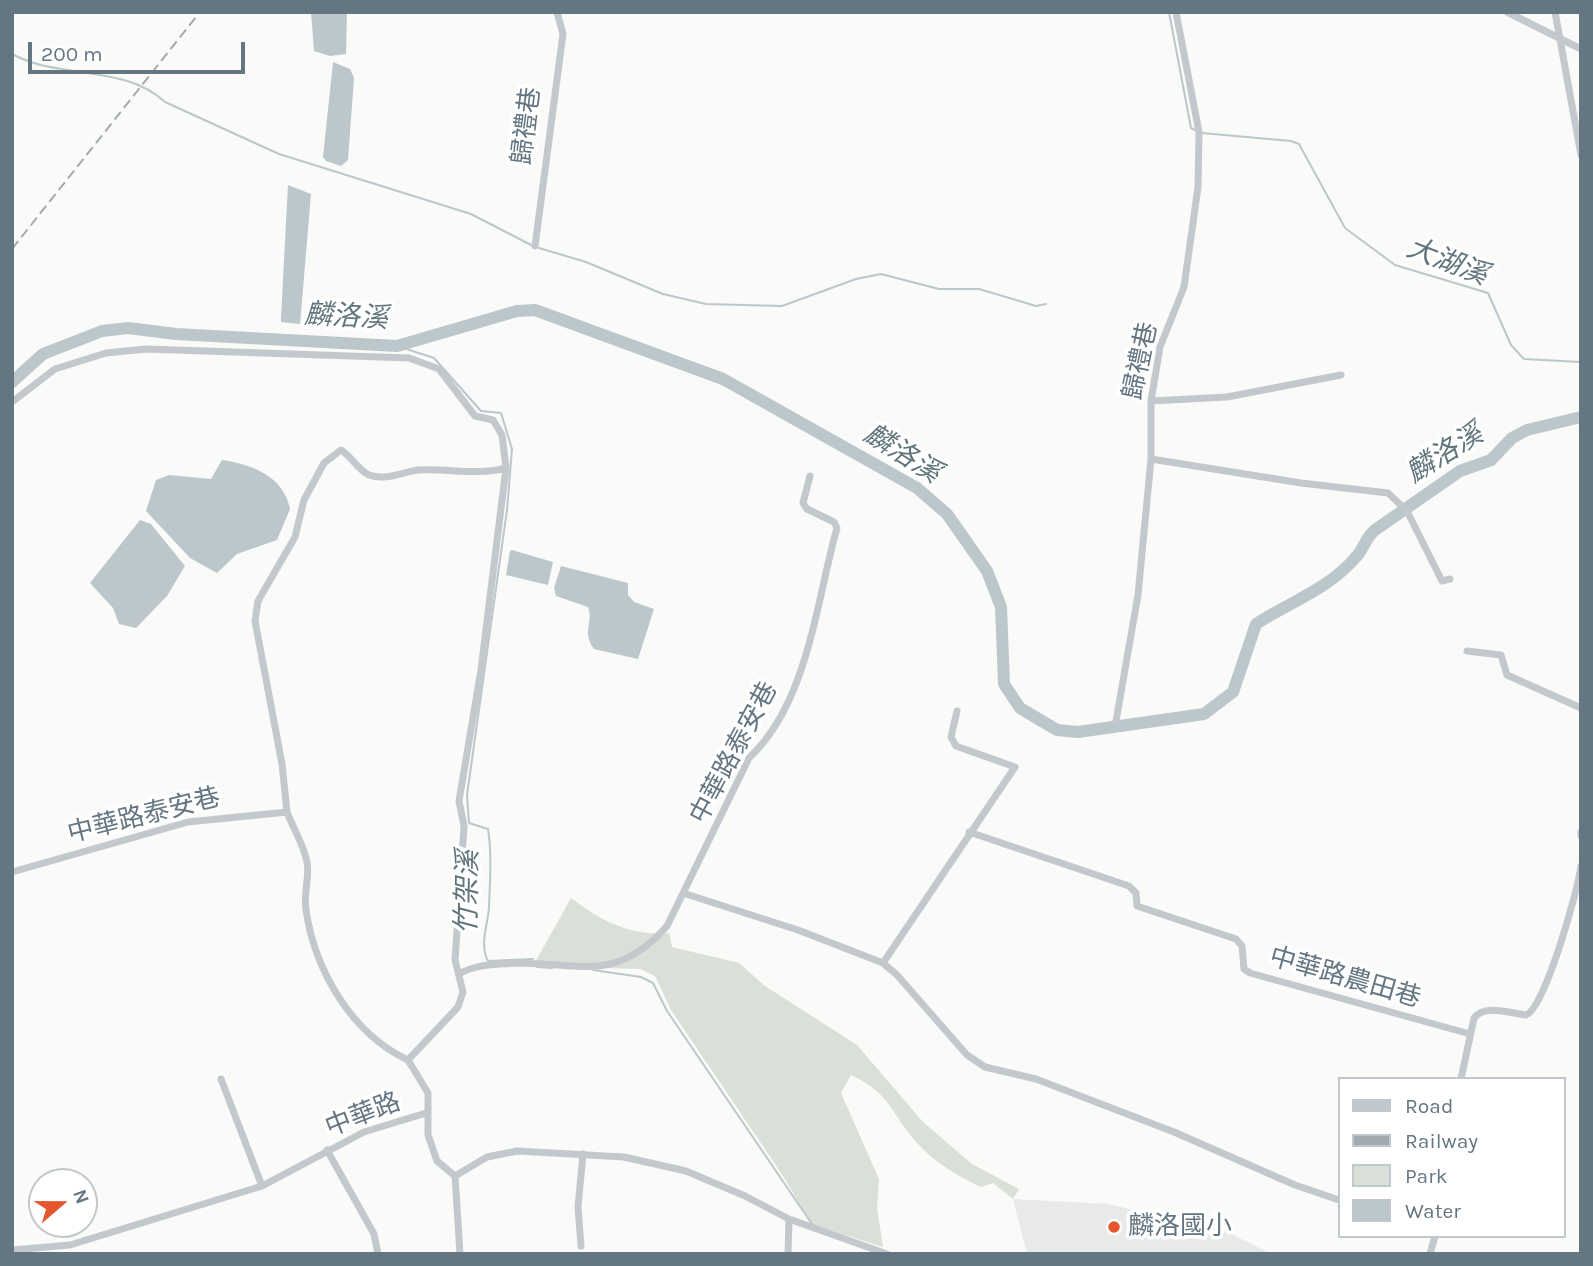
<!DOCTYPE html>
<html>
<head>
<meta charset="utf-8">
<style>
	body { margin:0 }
	#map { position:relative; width:1593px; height:1266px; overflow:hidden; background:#fafaf8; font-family:Karla,sans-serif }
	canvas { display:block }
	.frame { position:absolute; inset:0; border:14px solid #657683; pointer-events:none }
	.legend { position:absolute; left:1338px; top:1077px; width:228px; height:161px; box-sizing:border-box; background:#fff; border:2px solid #c1c8cd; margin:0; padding:9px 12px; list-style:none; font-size:21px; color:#657683 }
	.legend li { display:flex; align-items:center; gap:14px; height:35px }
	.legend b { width:35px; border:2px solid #c1c8cd }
	.north { position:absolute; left:28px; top:1168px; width:70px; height:70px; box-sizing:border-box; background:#fff; border:2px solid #c1c8cd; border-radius:50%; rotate:70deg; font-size:19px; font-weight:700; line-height:28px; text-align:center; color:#657683 }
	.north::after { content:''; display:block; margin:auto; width:24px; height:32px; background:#e4572e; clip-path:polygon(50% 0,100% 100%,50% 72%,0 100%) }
	.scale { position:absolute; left:28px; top:42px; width:217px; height:32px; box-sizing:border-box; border:4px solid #657683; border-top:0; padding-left:9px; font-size:21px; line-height:24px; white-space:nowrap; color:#657683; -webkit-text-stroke:5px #fff; paint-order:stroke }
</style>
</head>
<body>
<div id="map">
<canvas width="1593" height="1266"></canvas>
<div class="frame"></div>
<ul class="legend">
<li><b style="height:9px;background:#c3c8cc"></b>Road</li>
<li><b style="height:9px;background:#a2aab0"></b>Railway</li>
<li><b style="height:19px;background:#dadfd7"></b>Park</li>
<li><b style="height:19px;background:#bbc7cb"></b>Water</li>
</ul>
<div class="north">N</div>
<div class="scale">200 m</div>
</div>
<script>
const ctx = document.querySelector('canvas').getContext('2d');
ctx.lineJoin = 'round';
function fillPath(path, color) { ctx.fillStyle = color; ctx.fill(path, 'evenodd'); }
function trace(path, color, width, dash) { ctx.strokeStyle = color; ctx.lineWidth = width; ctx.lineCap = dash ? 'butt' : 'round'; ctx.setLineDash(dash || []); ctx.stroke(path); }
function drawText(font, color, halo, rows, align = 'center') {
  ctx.font = font + ' Karla,"Noto Sans TC",sans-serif'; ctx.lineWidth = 7; ctx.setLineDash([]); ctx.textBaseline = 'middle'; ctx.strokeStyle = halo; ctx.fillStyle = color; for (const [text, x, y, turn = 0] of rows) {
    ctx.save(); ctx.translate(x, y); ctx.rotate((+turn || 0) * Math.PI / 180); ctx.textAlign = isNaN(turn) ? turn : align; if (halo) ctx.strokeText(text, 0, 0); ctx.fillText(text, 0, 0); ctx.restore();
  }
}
fillPath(new Path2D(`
	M1013,1199L1108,1204L1227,1232L1272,1254H1027Z`), '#e8e9e9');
fillPath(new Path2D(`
	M571,898C601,921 630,936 669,933L672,947L739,963L765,986L857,1045L923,1122L972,1164L1019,1189L1013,1199L993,1183L981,1187C958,1176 935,1163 918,1144C892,1116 891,1093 851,1075L841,1093L879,1179L877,1208L883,1247L811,1224L785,1179L671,1010L655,976L640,969L533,966Z`), '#dadfd7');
fillPath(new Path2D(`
	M311,12H347L346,54L330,56L314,51Z
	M333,62L350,69L354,78L348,160L341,166L326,161L323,157Z
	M288,185L311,194L300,324L281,322V318Z
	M222,460C251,464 284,476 290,509L277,540L237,554L217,573L190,558L146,511L156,480L169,475L211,479Z
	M140,520L151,524L185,566L167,596L136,628L119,624L113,608L90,583Z
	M512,550L553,562L548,585L506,575L510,551Z
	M561,566L628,583V595L634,602L654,609L638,659L594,649C581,631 594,623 588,607L556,596L554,588Z`), '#bbc7cb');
trace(new Path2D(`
	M1169,12L1191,128L1197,131
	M12,54C60,80 124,64 165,102L279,154L471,214L533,246
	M1202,133L1291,141L1299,144L1345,228L1395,265L1488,293L1511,345L1524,359L1581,362
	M539,248L586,262L663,294L706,304L782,306L856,279L881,274L939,289H979L1036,306L1046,304
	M397,346L434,358L481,411L501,413L512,449L507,510L467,795L469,823L488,829C492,854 490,881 489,907C488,925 479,944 488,961L533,959
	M537,967L552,968
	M593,970L641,977L653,983L667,1011L812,1224`), '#bbc7cb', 2);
trace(new Path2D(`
	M12,382L43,354L102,331L128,328L176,334L397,346L517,311L535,310L723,379L917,488L947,514L987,571L1001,607L1004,684L1020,708L1057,730L1078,732L1204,714L1233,692L1256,624C1290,602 1329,589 1356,557C1364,549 1365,538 1375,530L1460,471L1491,460L1512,438L1527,430L1581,417`), '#bbc7cb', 12);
trace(new Path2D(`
	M1507,12L1581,49
	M1555,12L1581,155
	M535,246L563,34L557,12
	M1151,401L1227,397L1341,375
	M12,402L55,369L106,353L146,349L409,358L439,369L475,416L493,420L502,435L506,468L481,670L459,801L464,826L455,960L463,992L458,1007L408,1060L428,1093V1135L437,1161L455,1176L487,1157L517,1151L624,1157L686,1171L745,1196L789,1219L887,1254
	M1151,459L1301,483L1388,493L1407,511L1442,581L1450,579
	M1467,651L1501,655L1507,675L1581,708
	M1116,721L1138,595L1151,459V401L1160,347L1184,287L1198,187L1199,132L1176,12
	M287,812C293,828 304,845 307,862C310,877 303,894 306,910C315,971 352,1034 408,1060
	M969,832L1129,886L1136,893L1137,906L1236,939L1242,946L1244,969L1250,973L1470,1034
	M1581,832V836
	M12,872L188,822L287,812L282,764L255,621L258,601L295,537L304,500L324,463L341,450C352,457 358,470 369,475C386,481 402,472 418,470C448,468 476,476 506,468
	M686,894L798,930L883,963L897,975L967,1055L985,1067L1036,1079L1174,1132L1295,1185L1339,1200
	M883,963L1015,767L956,746L951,737L957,711
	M459,974C473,966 486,965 501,964C574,958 611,989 667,926L749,758C808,703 816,602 837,528L834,522L807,509L803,503L810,476
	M221,1079L262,1186
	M1461,1079L1474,1018C1485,1004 1509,1013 1526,1015C1545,1008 1578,890 1581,866
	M327,1150L374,1234L378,1254
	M455,1176L460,1254
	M581,1246L578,1207L583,1154
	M12,1250L70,1245L262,1186L364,1132L426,1113
	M788,1254L789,1219
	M1430,1254L1435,1236`), '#c3c8cc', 7);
trace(new Path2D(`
	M12,249L200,12`), '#a2aab0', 2, [10, 5]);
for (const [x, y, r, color] of [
	[1114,1227,7,"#e4572e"]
]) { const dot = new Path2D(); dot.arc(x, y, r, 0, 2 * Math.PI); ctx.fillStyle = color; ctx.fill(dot); trace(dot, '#fff', 2.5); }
drawText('26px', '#657683', '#fff', [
	["歸禮巷",527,126,-83],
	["歸禮巷",1141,361,-78],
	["中華路泰安巷",734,753,-62],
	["中華路泰安巷",144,816,-14],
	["中華路農田巷",1345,978,16],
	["中華路",363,1115,-21]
]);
drawText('26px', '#657683', '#fff', [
	["麟洛國小",1128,1227]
], 'left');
drawText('italic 28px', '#60757c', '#fff', [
	["大湖溪",1447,262,21],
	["麟洛溪",346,317,3],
	["麟洛溪",902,454,32],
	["麟洛溪",1445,454,-32],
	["竹架溪",468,892,-89]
]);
</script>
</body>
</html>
